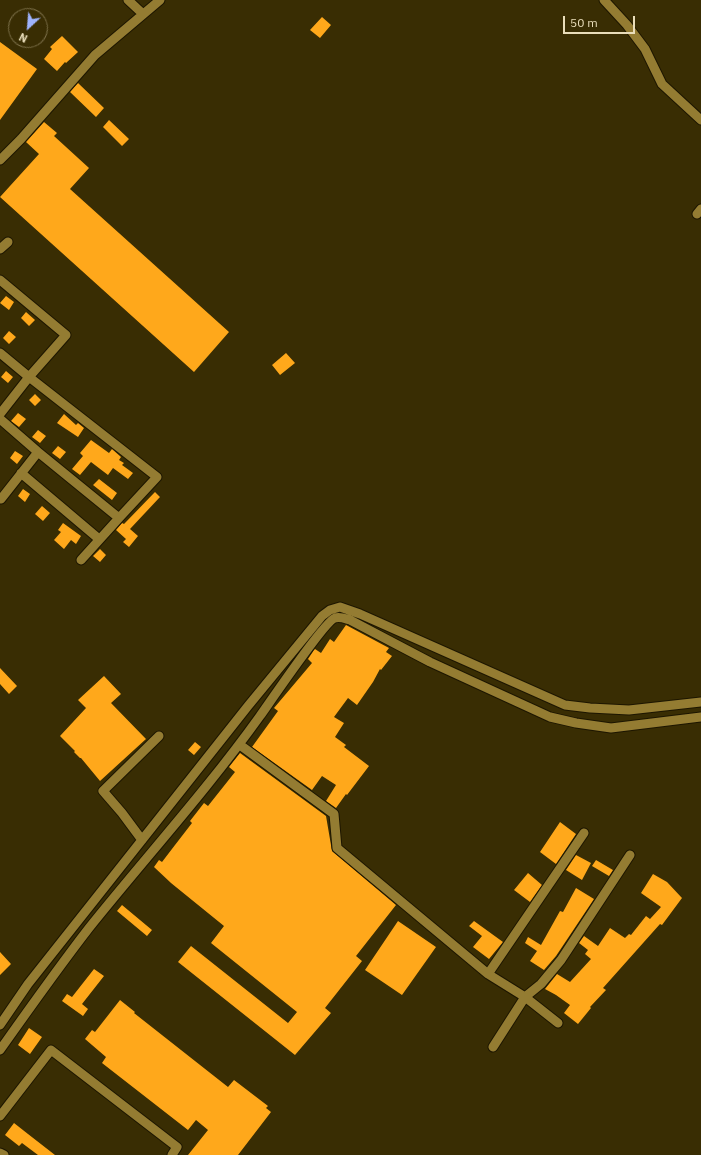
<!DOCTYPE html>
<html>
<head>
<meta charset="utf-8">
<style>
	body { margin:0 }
	#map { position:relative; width:701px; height:1155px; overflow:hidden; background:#392d03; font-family:"IBM Plex Sans",sans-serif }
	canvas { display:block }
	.north { position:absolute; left:8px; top:8px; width:40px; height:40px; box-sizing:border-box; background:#392d03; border:1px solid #7f734c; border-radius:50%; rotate:206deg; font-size:11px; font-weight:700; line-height:16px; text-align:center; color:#e9ddba }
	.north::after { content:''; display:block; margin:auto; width:14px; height:18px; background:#9eb3fd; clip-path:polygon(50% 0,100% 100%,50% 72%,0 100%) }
	.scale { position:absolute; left:563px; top:16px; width:72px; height:18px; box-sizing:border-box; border:2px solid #e9ddba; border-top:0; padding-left:5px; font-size:12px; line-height:14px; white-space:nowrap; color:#e9ddba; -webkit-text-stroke:3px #392d03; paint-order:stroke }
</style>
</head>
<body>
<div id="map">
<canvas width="701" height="1155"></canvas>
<div class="north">N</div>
<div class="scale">50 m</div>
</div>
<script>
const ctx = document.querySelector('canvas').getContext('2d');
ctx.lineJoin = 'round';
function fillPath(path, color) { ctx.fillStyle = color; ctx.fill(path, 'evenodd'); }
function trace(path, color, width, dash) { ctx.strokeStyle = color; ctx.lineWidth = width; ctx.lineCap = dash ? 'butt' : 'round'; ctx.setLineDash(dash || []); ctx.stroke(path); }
fillPath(new Path2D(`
	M322,17L331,25L320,38L310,30Z
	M62,36L78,52L66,63L65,62L57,71L44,59L52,49L50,47Z
	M0,42L37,69L0,120Z
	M78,83L104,108L96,117L70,92Z
	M109,120L129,139L122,146L103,127Z
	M44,122L57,133L54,136L89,168L70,189L229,332L194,372L0,197L39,154L26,142Z
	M6,296L14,302L9,310L0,303Z
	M26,312L35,320L29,326L21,318Z
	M9,331L16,337L9,344L3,338Z
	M286,353L295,363L280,375L272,365Z
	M6,371L13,377L8,383L1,377Z
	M35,394L41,400L35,406L29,400Z
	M18,413L26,419L19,427L11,421Z
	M64,414L76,425L78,423L84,428L78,437L57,423Z
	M38,430L46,436L40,443L32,437Z
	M91,440L109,453L112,449L121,457L119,460L124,463L122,465L133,473L128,479L113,468L108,475L91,462L80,475L72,469L83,456L80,453Z
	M58,446L66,452L60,459L52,453Z
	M15,451L23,456L17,464L10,458Z
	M99,479L117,493L112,500L93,485Z
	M23,489L30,494L25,502L18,496Z
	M155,492L160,497L130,529L138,536L129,547L123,542L126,539L116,530L122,523L124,524Z
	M42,506L50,513L43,521L35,514Z
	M63,523L81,536L76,544L71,540L64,549L54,540L61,532L58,530Z
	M100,549L106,555L100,562L93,556Z
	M346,625L389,648L386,652L392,656L381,670L380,669L373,682L357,705L348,698L334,717L344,723L335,737L346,745L344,747L369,766L347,795L346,794L336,808L326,801L336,785L322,776L312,790L252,747L278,711L274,708L312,663L308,659L314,650L315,649L321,653L330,639L334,642Z
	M0,668L17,686L9,694L0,684Z
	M104,676L121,694L111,703L146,739L100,781L81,758H80L74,752L75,751L60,736L86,708L78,700Z
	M195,742L201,747L194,755L188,750Z
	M240,753L326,816L332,851L396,905L356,956L362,961L325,1008L331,1013L295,1055L178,962L191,946L288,1023L297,1012L211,943L224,926L171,883L154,867L159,860L162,862L175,845L192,823L190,821L204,803L208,806L235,772L229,767Z
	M560,822L576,834L556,864L540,852Z
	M576,855L591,863L582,880L566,870Z
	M596,860L613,870L609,876L592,866Z
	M528,873L542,885L530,902L514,890Z
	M653,874L667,882L682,898L662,925L660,924L603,988L606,990L590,1007L591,1008L578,1024L564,1013L570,1005L556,995L545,989L557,974L570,982L591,959L585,954L588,950L579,943L584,936L598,946L610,928L625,938L629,934L631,935L646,916L650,919L661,907L641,893Z
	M576,888L594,899L556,956L544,970L530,961L537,951L525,943L528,937L541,945L560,911L563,912Z
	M122,905L152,930L147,936L117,911Z
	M398,921L436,947L402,995L365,970Z
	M474,921L503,942L489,959L473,947L482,936L469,926Z
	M0,952L11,964L0,975Z
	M94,969L104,976L82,1004L88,1009L83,1016L62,1001L67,994L72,997Z
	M120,1000L135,1012L134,1013L228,1087L234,1080L268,1106L266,1108L271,1112L238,1155H188L208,1130L196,1120L188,1130L102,1063L106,1057L85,1039L92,1030L95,1032Z
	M29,1028L42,1037L30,1054L18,1045Z
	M14,1123L28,1134L55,1155H38L22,1143L19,1146L5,1135Z`), '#ffa81b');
const minor = new Path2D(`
	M128,0L143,14
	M604,0L627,25L645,49L662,84L701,120
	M0,160L21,139L95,55L160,0
	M697,214L701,209
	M0,249L8,242
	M0,280L66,335L29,377L0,353
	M0,414L29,377L157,477L119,518
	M0,419L38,452L119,518L81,560
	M21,473L99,539
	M1,499L38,452
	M240,745L334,814L337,848L488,974L525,997L558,1023
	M142,840L122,813L103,791L159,736
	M488,974L584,833
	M0,1025L28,984L248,706L322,616L330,610L340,607L360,614L565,705L590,708L629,710L701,702
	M493,1047L525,997L541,984L561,960L630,855
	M0,1050C29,1009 58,968 89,928C146,857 207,790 260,716C270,702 325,621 335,618C340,616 346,619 350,620L430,662L550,717L576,723L611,728L701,717
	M0,1116L51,1050L177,1147L172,1155
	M0,1153L4,1155`);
trace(minor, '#1d1601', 11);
trace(minor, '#947c32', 9);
</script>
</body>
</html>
